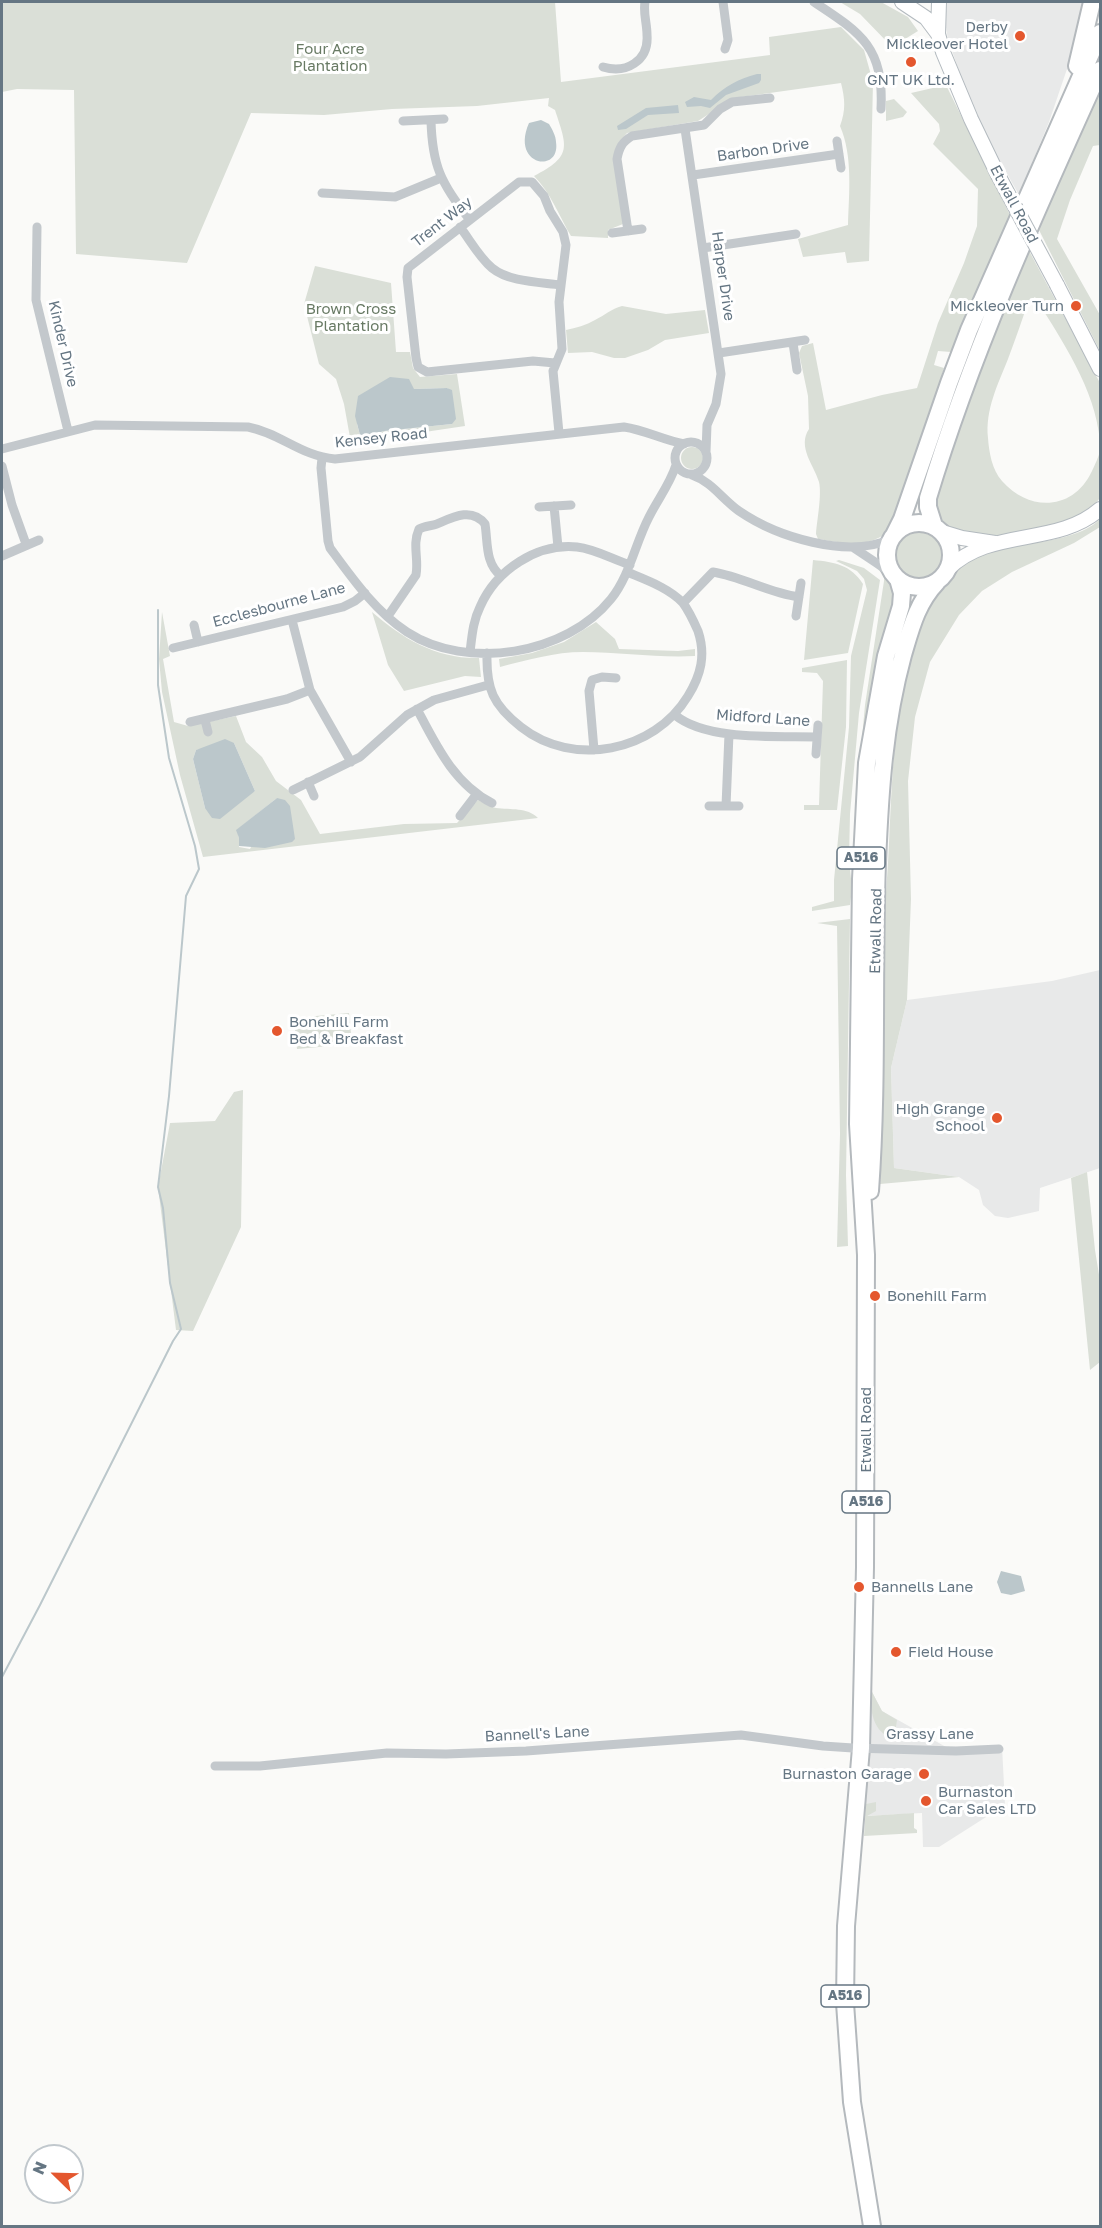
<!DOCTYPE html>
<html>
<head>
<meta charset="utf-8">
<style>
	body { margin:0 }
	#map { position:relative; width:1102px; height:2228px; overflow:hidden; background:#fafaf8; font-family:"Golos Text",sans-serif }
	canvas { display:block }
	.frame { position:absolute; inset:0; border:3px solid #657683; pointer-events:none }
	.north { position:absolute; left:24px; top:2144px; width:60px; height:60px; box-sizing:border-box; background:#fff; border:2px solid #c1c8cd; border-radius:50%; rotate:293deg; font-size:16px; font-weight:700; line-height:24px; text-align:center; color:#657683 }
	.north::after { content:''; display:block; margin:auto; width:21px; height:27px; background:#e4572e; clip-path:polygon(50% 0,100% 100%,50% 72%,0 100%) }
</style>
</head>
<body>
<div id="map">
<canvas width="1102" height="2228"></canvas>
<div class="frame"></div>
<div class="north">N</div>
</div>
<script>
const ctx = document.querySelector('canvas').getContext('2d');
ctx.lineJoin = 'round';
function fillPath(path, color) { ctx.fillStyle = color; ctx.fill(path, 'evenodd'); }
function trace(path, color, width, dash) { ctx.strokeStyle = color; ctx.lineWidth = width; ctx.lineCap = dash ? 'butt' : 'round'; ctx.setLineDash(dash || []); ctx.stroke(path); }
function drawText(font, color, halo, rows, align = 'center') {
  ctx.font = font + ' "Golos Text",sans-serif'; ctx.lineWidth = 6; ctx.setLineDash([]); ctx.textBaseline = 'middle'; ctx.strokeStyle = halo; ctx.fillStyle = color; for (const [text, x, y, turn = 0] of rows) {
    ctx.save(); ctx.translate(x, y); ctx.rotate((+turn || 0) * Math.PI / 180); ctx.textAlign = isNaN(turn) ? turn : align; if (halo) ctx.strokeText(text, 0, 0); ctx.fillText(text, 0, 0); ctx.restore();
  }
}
fillPath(new Path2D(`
	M947,2H1084L1083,12L1067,69L1049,122L1019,195L981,127L959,71L948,39L945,22Z
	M1100,970V1168L1040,1188L1039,1211L1008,1218L995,1216L983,1205L979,1190L959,1177L894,1168L891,1068L907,1000L1052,981Z
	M871,1690L882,1711L946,1747L1002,1746L1005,1805L939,1847H923L922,1813L865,1816Z`), '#e8e9e9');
fillPath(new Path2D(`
	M2,2H555L561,82L770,55L769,37L841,27L864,50L873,82L869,261L847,263L845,252L803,257L798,239L848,225C849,193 853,156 840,126C846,110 845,99 841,83L734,98L698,121L627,133L617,145L615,158L623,224L608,230V238L571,236C559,216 551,193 534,176C573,156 567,147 555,110L548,106L549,98L477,106L392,109L324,115L251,113L187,263L76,254L74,90L17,89L2,92Z
	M840,2H881L908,17L918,31L892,47L860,14Z
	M946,85L1010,215L951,352L938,351L934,365L944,368L895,526C869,550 851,544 818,539L816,534C817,520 822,495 819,482C814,465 797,447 809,429L808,396L799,353L802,346L813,343L826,410L882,395L917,388L938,323L964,263L977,226L978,189L933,144L940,131L939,124L911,93Z
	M1100,86V145L1093,146L1070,200L1057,239L1100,315V351L1039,230Z
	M894,99L907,112L903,117L886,121V101Z
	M1027,247L1100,383V441C1095,388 1062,341 1035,297L1028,302C1022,321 1015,340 1008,359C998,384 985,410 988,438C989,452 992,470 1002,481C1030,513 1074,510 1092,471C1095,464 1099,457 1100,450V498C1093,507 1083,516 1072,521C1061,525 1047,526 1036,529C1002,536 949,548 934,506L961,415Z
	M315,266L391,283L396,352H410L413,368L420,377L457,374L465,426L351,443L344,404L336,379L319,364L304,304ZM448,388L452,424L384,431L368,436L360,435L357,424L414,389Z
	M622,306L666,314L705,310L709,333L665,340L648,350L625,358H614L592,352L568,353L566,330C576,328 586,325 595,320C605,315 611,309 622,306Z
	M681 458a11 11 0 1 1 22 0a11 11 0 1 1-22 0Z
	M1100,519V527L1074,543L1012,572L982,591L959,615L930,662L915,717L908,781L911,899L907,1000L891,1068L894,1168L959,1177L880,1184C882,1136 884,1087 884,1039C884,1018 882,997 882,975C882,932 887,888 889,844C893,765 894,687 925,613C932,596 946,583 958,569C985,537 1069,551 1100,519Z
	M894 554a26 26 0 1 1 52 0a26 26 0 1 1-52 0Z
	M813,560C835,562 851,565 863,584L848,653L804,660Z
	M839,560L864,568L880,580L859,713L850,814L849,859L852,889L850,905L812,911V907L834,901V880L849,727L851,656L867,590L864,579L857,571L836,561Z
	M873,565C890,576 894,579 896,600L862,738L865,705L884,581V575Z
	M162,612L170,656L163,659L174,722L188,726L236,716L246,742L262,757L276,781L301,800L320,834L404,824L457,823L478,800C484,803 490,807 496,808C511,810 527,807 538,818L203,857L180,775L162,692L159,659ZM234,743L255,791L205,808L193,759L196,750ZM277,798L250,849L239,847V838L237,830Z
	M372,612C403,639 437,659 479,658L481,677L465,676L404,691L388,665Z
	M596,622L615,639L619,649L678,651L695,649V656C657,658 620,652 583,652C555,652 527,660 500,667L499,659L532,653L564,642Z
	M847,660L846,727L837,810H804V805H819L823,681L817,673L802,672V668Z
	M850,919L846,1175L848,1246L837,1247L840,1134L837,926L817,923Z
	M349,1013L352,1044L297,1049L294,1018Z
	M243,1090L241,1227L193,1331L176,1330L158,1187L170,1123L215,1121L234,1092Z
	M1087,1172L1095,1250L1100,1281V1362L1090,1370L1071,1178Z
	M871,1690L882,1711L897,1720L894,1740C872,1731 870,1711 871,1690Z
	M876,1802V1811L867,1816L914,1813V1828L917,1830V1833L864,1836L866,1804Z`), '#dadfd7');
fillPath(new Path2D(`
	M757,74H761V80L759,83L726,95L710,108L701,106L687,107L685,102L694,97L711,100C725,86 738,79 757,74Z
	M678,105L679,113L648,115L626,129L618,130L617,126L646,108Z
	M541,120L549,124C552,129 556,136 556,142C561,174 510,166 529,123Z
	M390,377L409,379L414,389L447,388L452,390L456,419L452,424L384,431L368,436L360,435L355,416L358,396Z
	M225,739L234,743L255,791L220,819L212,818L205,808L193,759L196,750Z
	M277,798L285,800L290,806L295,839L292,842L265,848L239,846V838L236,830Z
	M1001,1571L1021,1576L1025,1591L1011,1595L1001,1593L997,1582Z`), '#bbc7cb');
trace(new Path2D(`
	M2,1677L40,1605L173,1341L181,1329L170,1283L163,1208L158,1187L169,1096L186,896L199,869L195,846L169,758L158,685V610`), '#bbc7cb', 2);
const secondary = new Path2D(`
	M902,2L926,18L938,34
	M939,2L938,34L943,52L971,119L998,175
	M1057,285L1100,369
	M942,532L962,538L995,543
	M948,569C990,527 1057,547 1100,509`);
const highway = new Path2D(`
	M1077,66L1092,2
	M887 555a32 32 0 1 1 64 0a32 32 0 1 1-64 0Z
	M934,526L928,507V498C972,351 1037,209 1100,70
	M894,535L902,519L949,383L969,330L1100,33
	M870,1191C878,1082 873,972 877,863C880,791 884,725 903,655C911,628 917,603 937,582
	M872,2226L852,2102L845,2003L846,1926L861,1748L865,1567L866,1255L858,1124L861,879L867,763L886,656L901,606L902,593L898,579`);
trace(secondary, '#b3babf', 16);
trace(highway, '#b4b9bd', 20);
trace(new Path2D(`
	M723,2L728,40L725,49
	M814,2C861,33 884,47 881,109
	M603,67C626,74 649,61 647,35C647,23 643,13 645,2
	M431,120C432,165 441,184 470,220
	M403,121L444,119
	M685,129L721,374L716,404L707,425L706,452
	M837,141L841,168
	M693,175L839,154
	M322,193L395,197L441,178
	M37,227L36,300L68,431
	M460,227C470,240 479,257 492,268C509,282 539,282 561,285
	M628,231L617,159C619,148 622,142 632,136L704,125L720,109L732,102L770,98
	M612,233L642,229
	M703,248L796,234
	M793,343L797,370
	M719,353L805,340
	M555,363L533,361L427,372L418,367L416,358L407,277L408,268L519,182H532L544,196L550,211L563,232L566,245L559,302L562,349L553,371L559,433
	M675 458a16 16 0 1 1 32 0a16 16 0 1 1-32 0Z
	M2,449L95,425L248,427C280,433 301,456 335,459L624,427C645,430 663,440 684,444
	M322,458L321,468L328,541L330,548C352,578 375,611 407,632C467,671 566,655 611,599C630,575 635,544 649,517C658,499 670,484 676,465
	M2,466L12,505L26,544
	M692,475C712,482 722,499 739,511C777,537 847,559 891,539
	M554,506L558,547
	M539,507L571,505
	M854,548L893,574
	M2,556L39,540
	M683,603L713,572C743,577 769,593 799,597
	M388,616L416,575C419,559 412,545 419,529C425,526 431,526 437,524C453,517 472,507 485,524C488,543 485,563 501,576
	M796,616L801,583
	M292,620L310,690L351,762
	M194,625L198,642
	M173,648L343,607L355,601L365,593
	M470,652C472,636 473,621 480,607C496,570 537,543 577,547C595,549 612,559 630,565
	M487,653C486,689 493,705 521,727C573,768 654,752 688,696C701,675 706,655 698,631C694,622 689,611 683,603C669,588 646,580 627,572
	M417,709C436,745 454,784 492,803
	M675,715C706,741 777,736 817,737
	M205,720L208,732
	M190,722L287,699L310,690
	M594,750L589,691L592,680L602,677L616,678
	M816,754L818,725
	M308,782L314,796
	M293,790L360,757L407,715L434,700L488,685
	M709,806H739
	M726,806L729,734
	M460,816L476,795
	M215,1766H260L387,1753L446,1754L526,1751L741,1735L823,1746L853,1748L956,1751L999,1749`), '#c3c8cc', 9);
trace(secondary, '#fff', 14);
trace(highway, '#fff', 16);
const secondaryBridge = new Path2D(`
	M998,175L1057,285`);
trace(secondaryBridge, '#b3babf', 16, []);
trace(secondaryBridge, '#fff', 14);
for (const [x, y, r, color] of [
	[1020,36,6,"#e4572e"],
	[911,62,6,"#e4572e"],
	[1076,306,6,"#e4572e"],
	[277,1031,6,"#e4572e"],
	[997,1118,6,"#e4572e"],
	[875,1296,6,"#e4572e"],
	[859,1587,6,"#e4572e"],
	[896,1652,6,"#e4572e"],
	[924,1774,6,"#e4572e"],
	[926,1801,6,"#e4572e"]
]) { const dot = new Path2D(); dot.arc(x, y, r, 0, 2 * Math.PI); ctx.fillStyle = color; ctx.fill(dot); trace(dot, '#fff', 2); }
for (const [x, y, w] of [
	[861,858,48],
	[866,1502,48],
	[845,1996,48]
]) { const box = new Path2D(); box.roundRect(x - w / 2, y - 11, w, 22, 4.5); ctx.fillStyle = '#fff'; ctx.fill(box); trace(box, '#657683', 1.5); }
drawText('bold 14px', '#657683', null, [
	["A516",861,858],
	["A516",866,1502],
	["A516",845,1996]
]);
drawText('15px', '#657683', '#fff', [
	["Derby",1008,27,"right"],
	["Mickleover Hotel",1008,44,"right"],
	["GNT UK Ltd.",911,80,"center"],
	["Mickleover Turn",1064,306,"right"],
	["Bonehill Farm",289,1022],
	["Bed & Breakfast",289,1039],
	["High Grange",985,1109,"right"],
	["School",985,1126,"right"],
	["Bonehill Farm",887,1296],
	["Bannells Lane",871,1587],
	["Field House",908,1652],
	["Burnaston Garage",912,1774,"right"],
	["Burnaston",938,1792],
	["Car Sales LTD",938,1809]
], 'left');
drawText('15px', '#687a64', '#fff', [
	["Four Acre",330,49],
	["Plantation",330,66],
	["Brown Cross",351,309],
	["Plantation",351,326]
]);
drawText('15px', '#657683', '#fff', [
	["Barbon Drive",763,150,-8],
	["Etwall Road",1014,204,62],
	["Trent Way",442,222,-38],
	["Harper Drive",723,276,82],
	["Kinder Drive",63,344,77],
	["Kensey Road",381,438,-6],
	["Ecclesbourne Lane",279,605,-15],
	["Midford Lane",763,718,4],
	["Etwall Road",876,931,-89],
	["Etwall Road",866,1430,-90],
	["Bannell's Lane",537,1734,-3],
	["Grassy Lane",930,1734]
]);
</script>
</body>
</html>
